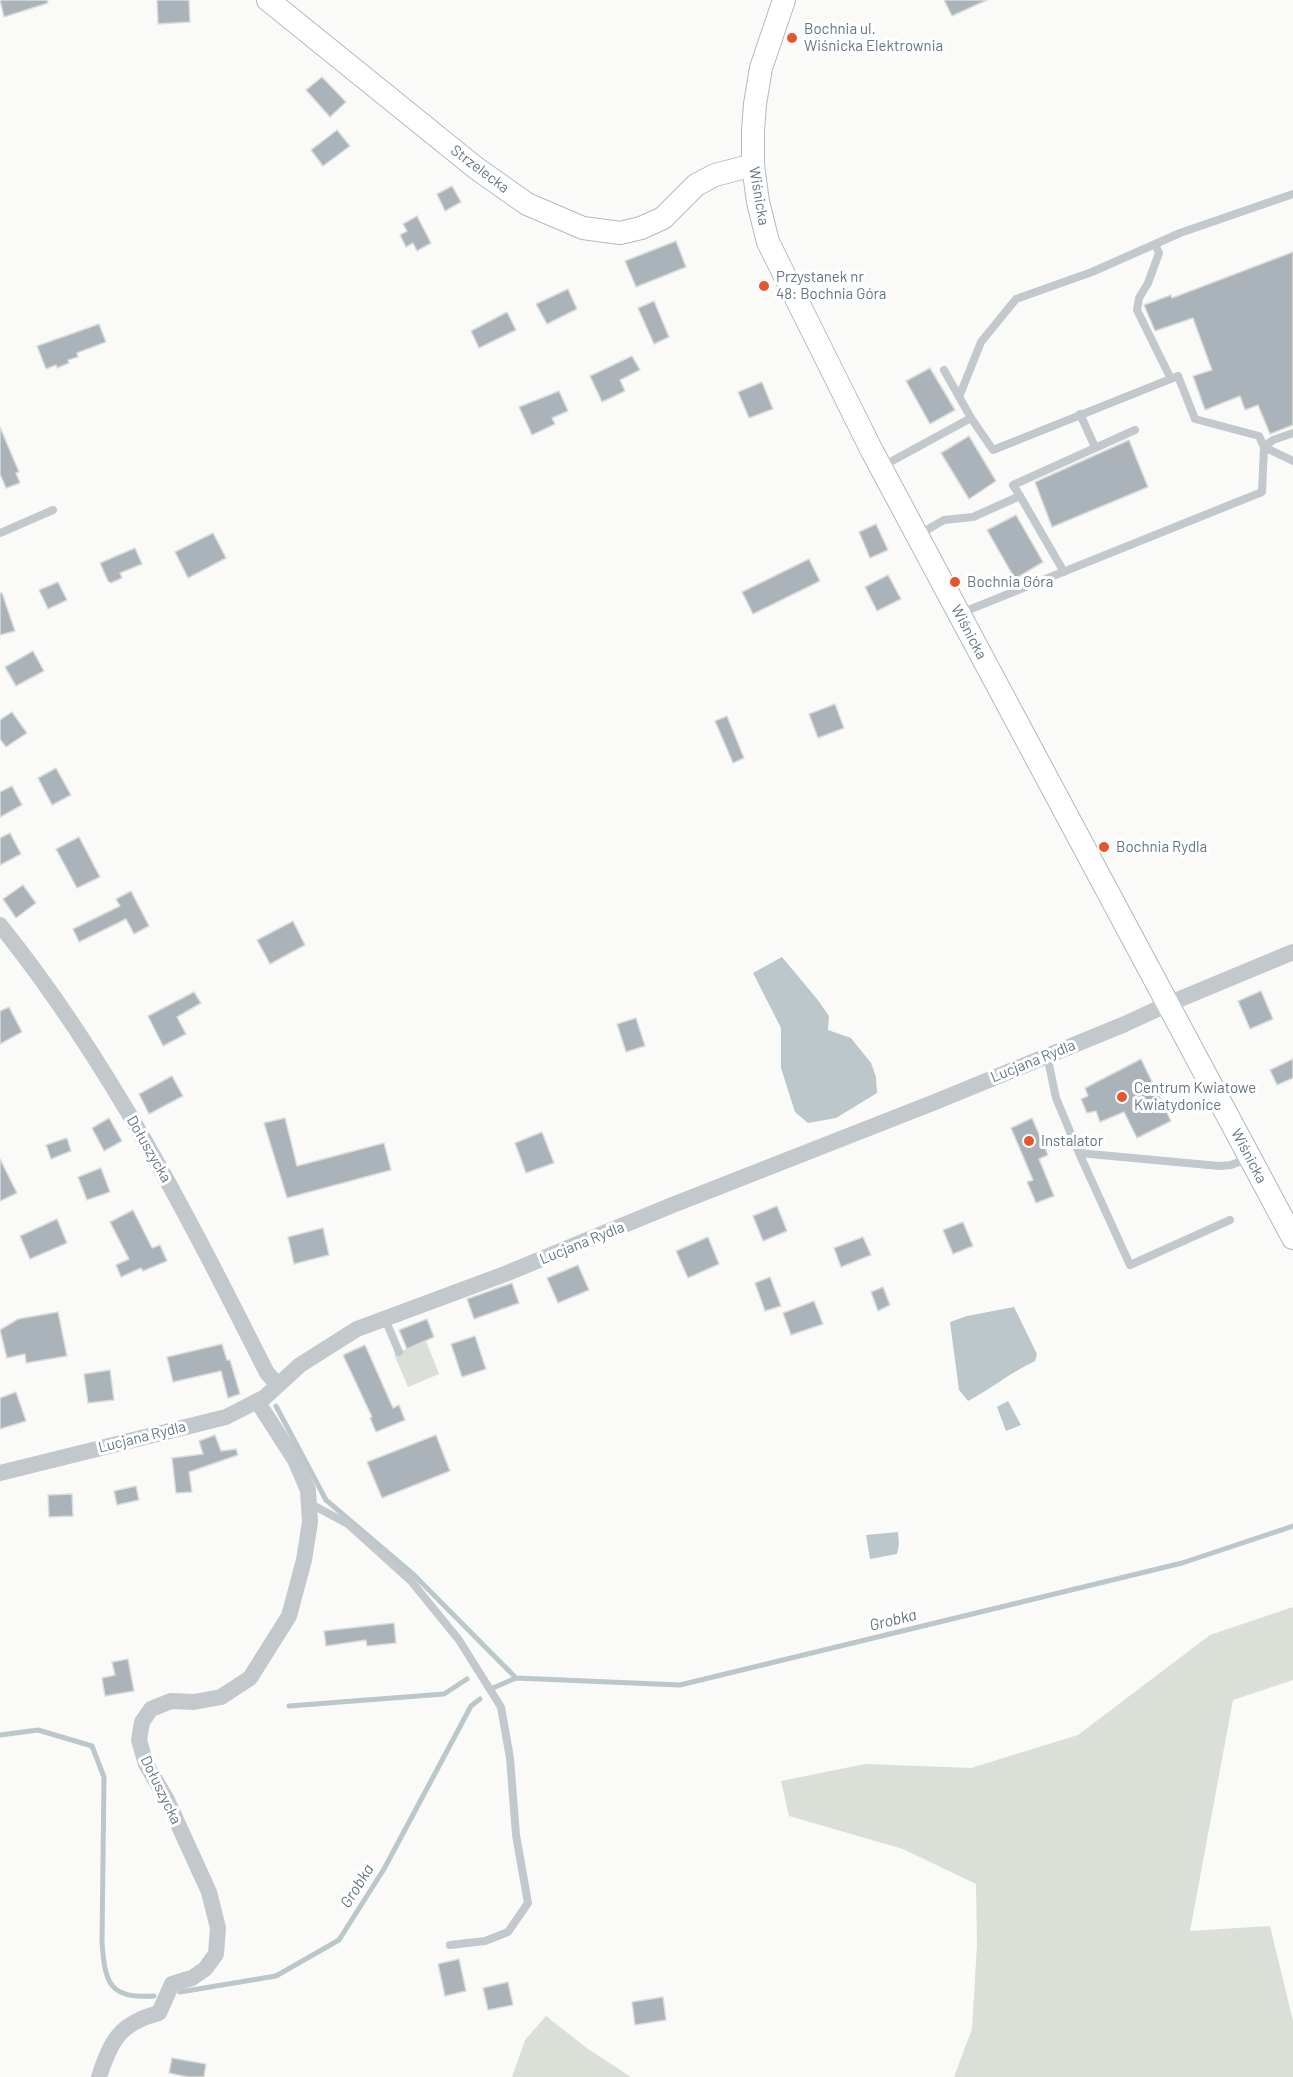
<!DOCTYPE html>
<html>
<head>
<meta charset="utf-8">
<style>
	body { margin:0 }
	canvas { display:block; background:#fafaf8 }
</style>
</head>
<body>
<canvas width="1293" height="2077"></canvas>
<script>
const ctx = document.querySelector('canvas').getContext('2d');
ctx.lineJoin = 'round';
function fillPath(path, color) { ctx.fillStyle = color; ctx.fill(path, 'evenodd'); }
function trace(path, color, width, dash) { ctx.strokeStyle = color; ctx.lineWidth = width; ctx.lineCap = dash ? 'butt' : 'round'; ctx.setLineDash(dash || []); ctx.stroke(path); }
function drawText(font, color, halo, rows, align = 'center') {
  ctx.font = font + ' Barlow,sans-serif'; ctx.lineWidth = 6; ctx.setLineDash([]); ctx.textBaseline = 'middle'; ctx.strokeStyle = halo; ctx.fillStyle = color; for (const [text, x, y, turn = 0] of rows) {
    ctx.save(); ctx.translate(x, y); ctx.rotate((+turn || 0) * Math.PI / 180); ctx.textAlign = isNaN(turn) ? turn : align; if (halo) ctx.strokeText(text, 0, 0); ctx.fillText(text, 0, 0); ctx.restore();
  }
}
fillPath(new Path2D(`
	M426,1341L439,1374L408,1387L394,1354Z
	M1293,1607V1680L1233,1700L1190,1931L1270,1926L1293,2021V2077H954L972,2029L977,1945L976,1884L903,1849L789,1816L781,1781L865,1764L971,1768L1078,1735L1210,1635Z
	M546,2016L588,2049L631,2077H512L525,2040Z`), '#dadfd7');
fillPath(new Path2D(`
	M782,957L817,999L829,1016L828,1030L851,1038L871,1063L876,1077L877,1093L836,1118L808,1123L795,1112L781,1068V1028L753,973Z
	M1014,1307L1037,1354L1035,1361C1011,1372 991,1389 968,1401L959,1390L950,1322L967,1316Z
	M1008,1401L1021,1425L1006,1431L997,1407Z
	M898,1532L899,1544L897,1554L870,1559L866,1535Z`), '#bbc7cb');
trace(new Path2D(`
	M276,1406L326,1500L414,1575L516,1678
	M493,1688L516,1678L680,1685L1182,1563L1293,1526
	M289,1706L444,1694L467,1679
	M0,1735L38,1730L92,1746L104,1777L102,1942C105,1983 109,1999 154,1996
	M180,1992L276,1976L339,1940L384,1869L471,1706L480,1699`), '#bbc7cb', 5);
const building = new Path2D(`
	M0,0H47L48,3L4,17Z
	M157,0H189L190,22L158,24Z
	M944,0H987L952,16Z
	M322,77L346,102L330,117L306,90Z
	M337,130L350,146L323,166L311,150Z
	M452,186L461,202L445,211L437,194Z
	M417,216L431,243L417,251L413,243L406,247L400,235L407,231L403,224Z
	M676,241L686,267L636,287L625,261Z
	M1293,252V425L1270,434L1258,405L1245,410L1240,396L1205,410L1193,376L1212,370L1194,321L1193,318L1155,331L1144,305L1171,295L1172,298Z
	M568,289L577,309L547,324L536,304Z
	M654,301L669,337L654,344L638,308Z
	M507,312L516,330L479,348L471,331Z
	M99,324L106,342L77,353L78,357L68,360L69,363L57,368L56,365L46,369L37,346Z
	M632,356L640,370L620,380L625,391L602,402L590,376Z
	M930,368L955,410L930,424L906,381Z
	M762,382L773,409L749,418L738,392Z
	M559,391L568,411L552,418L555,424L532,435L519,407Z
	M0,427L19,472L16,473L20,483L6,488L0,474Z
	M969,436L996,481L969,499L941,453Z
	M1129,440L1148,487L1052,527L1035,482Z
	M1016,515L1043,562L1015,579L987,530Z
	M876,524L888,550L870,558L859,532Z
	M213,533L226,558L188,578L175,552Z
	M135,548L142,564L120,573L122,578L111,583L108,581L100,563Z
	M809,559L820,581L753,614L742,592Z
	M888,575L901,599L877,611L865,587Z
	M58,582L67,600L48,609L39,590Z
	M0,593H2L15,631L0,635Z
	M33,651L44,671L16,686L5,667Z
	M835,704L844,728L818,738L809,714Z
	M12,712L27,733L6,747L0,739V720Z
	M727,716L744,758L733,763L715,721Z
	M56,768L71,795L52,805L38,778Z
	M12,786L22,805L0,817V792Z
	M10,833L21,854L0,865V838Z
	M79,837L100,877L77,888L56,849Z
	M23,885L36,903L16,918L3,899Z
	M131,891L149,926L134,934L126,919L79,942L73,929L120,906L116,899Z
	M293,921L305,945L270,964L257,940Z
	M1261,991L1273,1019L1250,1029L1238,1001Z
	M194,992L201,1003L177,1017L186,1034L163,1046L148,1016Z
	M9,1007L22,1032L0,1044V1011Z
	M636,1018L645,1046L626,1052L617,1024Z
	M1141,1059L1171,1121L1137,1138L1124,1112L1100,1122L1096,1111L1087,1113L1081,1099L1088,1096L1085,1088Z
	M1293,1059V1078L1277,1085L1270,1070Z
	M172,1076L183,1096L149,1114L139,1094Z
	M109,1118L122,1141L104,1151L92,1128Z
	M285,1118L297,1166L384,1143L391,1170L287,1198L264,1123Z
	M1032,1118L1048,1155L1039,1159L1054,1196L1036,1203L1027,1182L1033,1180L1011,1128Z
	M542,1132L554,1163L526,1173L515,1143Z
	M67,1138L71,1151L51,1159L46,1145Z
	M0,1159L17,1193L0,1201Z
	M101,1168L110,1192L87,1200L78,1177Z
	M777,1206L787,1231L763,1241L753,1216Z
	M133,1210L152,1248L160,1245L167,1261L143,1271L141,1268L121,1277L116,1265L129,1259L110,1222Z
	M57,1219L67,1243L30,1259L20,1236Z
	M963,1222L973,1246L953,1254L943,1230Z
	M323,1228L329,1255L294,1264L288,1237Z
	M708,1237L719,1264L688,1278L676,1251Z
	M863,1237L871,1255L841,1267L834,1248Z
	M578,1265L589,1290L558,1303L547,1278Z
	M770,1277L781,1306L765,1311L755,1283Z
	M512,1283L519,1303L474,1319L467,1299Z
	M883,1287L890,1305L878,1311L871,1292Z
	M814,1301L823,1324L791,1335L783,1313Z
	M58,1312L67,1356L26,1363L25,1354L7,1358L0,1330L18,1319Z
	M427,1319L434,1337L407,1349L399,1330Z
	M475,1336L486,1369L462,1377L451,1344Z
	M222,1344L227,1360H230L240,1394L228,1398L221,1371L173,1382L167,1357Z
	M365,1345L393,1408L399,1405L405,1420L376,1432L370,1418L372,1417L343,1355Z
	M110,1370L114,1400L88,1403L84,1374Z
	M16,1392L26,1421L0,1429V1398Z
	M215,1435L221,1451L236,1449L238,1455L189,1472L192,1492L176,1493L172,1458L203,1454L199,1441Z
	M436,1435L450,1471L382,1498L367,1462Z
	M136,1486L139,1500L117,1505L114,1491Z
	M72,1494L73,1516L49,1517L48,1495Z
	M394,1623L396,1643L367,1646L366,1640L326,1646L324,1631Z
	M128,1659L134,1691L105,1696L102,1678L115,1675L112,1662Z
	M459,1959L466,1991L445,1996L438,1964Z
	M508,1982L513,2005L488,2010L483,1988Z
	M663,1997L666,2020L635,2025L632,2002Z
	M172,2058L206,2064L204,2077H188L169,2073Z`);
fillPath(building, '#aab3b9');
trace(building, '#dcdcda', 1.5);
const secondary = new Path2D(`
	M268,0L476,168L527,204L583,228L620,233L641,228L663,218L696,185L715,175L753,165
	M784,0L761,68L755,104L753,130V165L758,202L768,242L872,451L1293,1238`);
trace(secondary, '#b3babf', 24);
trace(new Path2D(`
	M1155,244L1159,253L1148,283L1139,298L1137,310L1171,379
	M944,370L971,418
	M959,397L981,342L1016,299L1092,272L1180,233L1293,194
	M1080,414L1095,447
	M881,467L971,418L993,450L1178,376L1195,419L1259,436L1264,447L1293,461
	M1020,496L1013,485L1135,430
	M0,533L53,510
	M918,535L944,520L973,517L1020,496L1064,572
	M961,613L1262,492L1264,447L1273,440L1293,433
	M1047,1055L1056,1098L1079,1153L1219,1166L1231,1165L1249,1158
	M1079,1153L1130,1265L1230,1220
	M385,1319L399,1352
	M309,1503L348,1524L411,1581L459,1640L501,1707L510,1758L516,1835L528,1903L508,1932L485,1941L450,1945`), '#c3c8cc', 8);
trace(new Path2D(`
	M0,925C110,1062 189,1218 267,1373L278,1385
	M0,1473L226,1417L265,1397L300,1365L357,1329L505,1274L670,1206L935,1102L1125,1024L1168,1004L1293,952
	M99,2077C111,2040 120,2023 159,2013L172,1984L192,1978L205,1969L216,1954L218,1928L209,1892L167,1800L146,1764L139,1740L142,1722L151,1709L171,1701L194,1702L221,1697L250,1678L289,1616L304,1560L310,1522L308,1490L295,1460L257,1401`), '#c3c8cc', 16);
trace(secondary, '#fff', 22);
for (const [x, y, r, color] of [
	[792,38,6,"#e4572e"],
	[764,286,6,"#e4572e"],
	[955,582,6,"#e4572e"],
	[1104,847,6,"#e4572e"],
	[1122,1097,6,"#e4572e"],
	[1029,1141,6,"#e4572e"]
]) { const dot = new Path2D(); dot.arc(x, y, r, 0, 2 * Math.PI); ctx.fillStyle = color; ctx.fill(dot); trace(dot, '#fff', 2); }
drawText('15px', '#657683', '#fff', [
	["Bochnia ul.",804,29],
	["Wiśnicka Elektrownia",804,46],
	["Przystanek nr",776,277],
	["48: Bochnia Góra",776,294],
	["Bochnia Góra",967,582],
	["Bochnia Rydla",1116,847],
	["Centrum Kwiatowe",1134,1088],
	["Kwiatydonice",1134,1105],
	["Instalator",1041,1141]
], 'left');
drawText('15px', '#657683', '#fff', [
	["Strzelecka",480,169,37],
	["Wiśnicka",759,196,80],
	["Wiśnicka",969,632,62],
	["Lucjana Rydla",1033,1061,-22],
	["Dołuszycka",149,1149,60],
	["Wiśnicka",1249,1156,62],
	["Lucjana Rydla",582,1243,-22],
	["Lucjana Rydla",142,1437,-14],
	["Dołuszycka",161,1790,64]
]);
drawText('italic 16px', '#60757c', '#fff', [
	["Grobka",893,1620,-14],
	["Grobka",357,1886,-58]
]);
</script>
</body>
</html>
